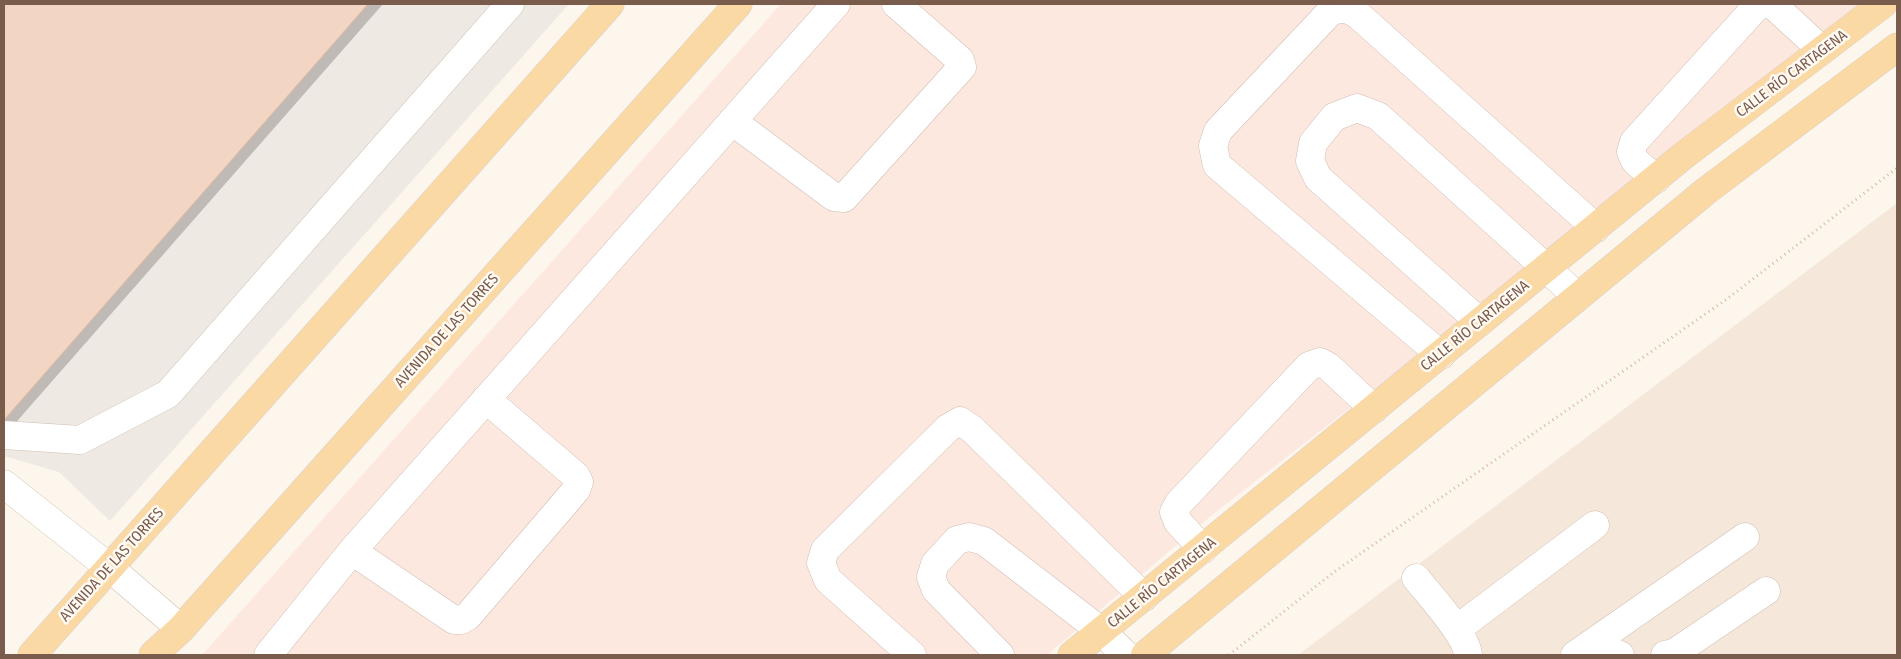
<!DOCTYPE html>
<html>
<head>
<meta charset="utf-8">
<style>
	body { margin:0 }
	#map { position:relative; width:1901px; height:659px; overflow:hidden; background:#fdf6ec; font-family:"Fira Sans Condensed",sans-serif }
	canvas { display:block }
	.frame { position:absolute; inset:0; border:5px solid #7a5c4d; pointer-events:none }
</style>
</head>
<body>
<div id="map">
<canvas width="1901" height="659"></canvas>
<div class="frame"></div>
</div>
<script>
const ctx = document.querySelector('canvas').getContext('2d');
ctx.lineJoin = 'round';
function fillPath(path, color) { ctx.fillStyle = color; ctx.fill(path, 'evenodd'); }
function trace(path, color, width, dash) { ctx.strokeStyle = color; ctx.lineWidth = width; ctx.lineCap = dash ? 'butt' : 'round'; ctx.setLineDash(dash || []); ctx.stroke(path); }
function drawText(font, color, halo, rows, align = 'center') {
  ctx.font = font + ' "Fira Sans Condensed",sans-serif'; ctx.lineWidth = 5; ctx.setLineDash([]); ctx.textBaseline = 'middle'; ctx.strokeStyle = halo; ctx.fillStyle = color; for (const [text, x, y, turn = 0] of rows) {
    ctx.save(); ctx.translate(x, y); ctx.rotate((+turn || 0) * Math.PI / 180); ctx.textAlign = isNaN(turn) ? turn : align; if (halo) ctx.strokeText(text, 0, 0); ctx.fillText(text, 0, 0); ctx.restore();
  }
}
fillPath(new Path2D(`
	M1897,203V655H1298Z`), '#f5e8da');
fillPath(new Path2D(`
	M781,4H1875L1596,217L1212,515L1047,655H202Z`), '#fde8e0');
fillPath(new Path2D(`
	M4,4H569L110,521L59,472L4,456Z`), '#efe9e4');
fillPath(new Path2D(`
	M4,4H383L4,436Z`), '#0003');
const building = new Path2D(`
	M4,4H368L4,420Z`);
fillPath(building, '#f3d5c3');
trace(building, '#e6bba3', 1);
const minor = new Path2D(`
	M1767,4L1774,6L1822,50
	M732,121L834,197L844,198L962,67L960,60L896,4
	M1656,179L1635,161L1631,152L1634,142L1756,7L1764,4
	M1480,322L1318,178L1310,161L1313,143L1334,117L1357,108L1378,116L1578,297
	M1441,355L1217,165L1213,146L1218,131L1331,11L1345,8L1357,14L1596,228
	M4,435L80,440L168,394L510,4
	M4,484L110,568L181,629
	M1203,549L1178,522L1174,512L1179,503L1309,366L1320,362L1329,367L1374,409
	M352,551L454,620H461L468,616L576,490L579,482L576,476L486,399
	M1416,578C1429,595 1467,635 1468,655
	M1457,629L1595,525
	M1590,645L1620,655
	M268,655L352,551L836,4
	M912,655L828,580L821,563L825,550L948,428L960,421L972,429L1144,597
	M1000,655L936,590L931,577L935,564L957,540L969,537L984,541L1101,631L1126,655
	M1575,655L1745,537
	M1665,655L1674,653L1766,591`);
const major = new Path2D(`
	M32,655L610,4
	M153,655L181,629L738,4
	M1072,655L1683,156L1883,4
	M1145,655L1706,191L1897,47`);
trace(minor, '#d1beb0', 29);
trace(major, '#dad1cd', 29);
trace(new Path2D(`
	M1229,655L1334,572L1727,299L1897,168`), '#d9b8a5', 3, [1, 4]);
trace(minor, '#fff', 28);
trace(major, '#fbd9a5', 28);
drawText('15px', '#7a5c4d', '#fffaf3', [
	["CALLE RÍO CARTAGENA",1792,74,-37],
	["CALLE RÍO CARTAGENA",1475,326,-39],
	["AVENIDA DE LAS TORRES",447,331,-48],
	["AVENIDA DE LAS TORRES",112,565,-48],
	["CALLE RÍO CARTAGENA",1162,583,-39]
]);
</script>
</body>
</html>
